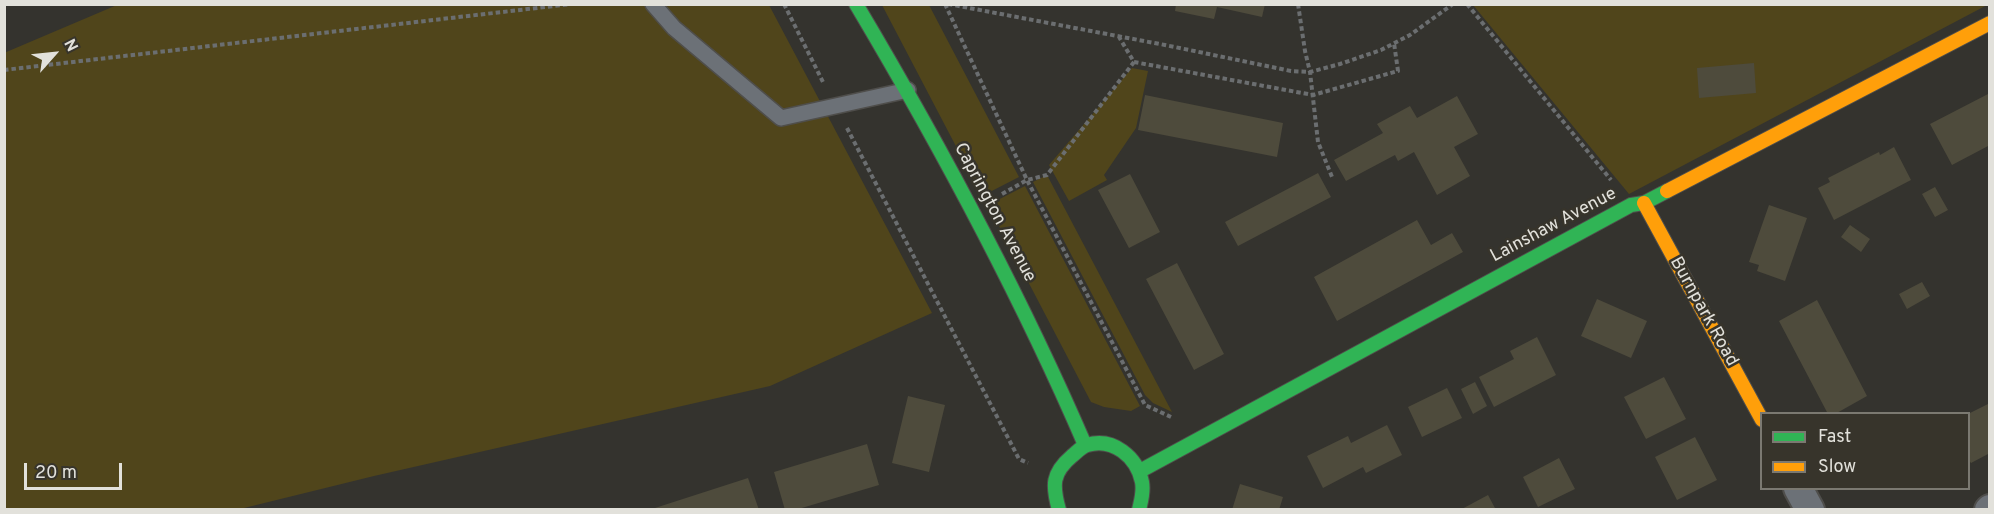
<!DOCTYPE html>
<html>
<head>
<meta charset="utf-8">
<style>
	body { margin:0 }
	#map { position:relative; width:1994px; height:514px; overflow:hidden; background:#34332e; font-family:Overpass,sans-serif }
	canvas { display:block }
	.frame { position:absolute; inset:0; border:6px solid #e2e1db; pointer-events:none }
	.legend { position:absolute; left:1760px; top:412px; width:210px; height:78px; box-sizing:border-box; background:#37342b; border:2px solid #7b7971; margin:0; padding:8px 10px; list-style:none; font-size:18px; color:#e2e1db }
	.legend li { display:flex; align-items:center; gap:12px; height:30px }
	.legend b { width:30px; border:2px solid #7b7971 }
	.north { position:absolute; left:24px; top:24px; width:60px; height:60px; -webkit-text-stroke:4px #37342b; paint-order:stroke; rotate:63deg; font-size:16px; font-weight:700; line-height:24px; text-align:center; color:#e2e1db }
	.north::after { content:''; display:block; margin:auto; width:21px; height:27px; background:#e2e1db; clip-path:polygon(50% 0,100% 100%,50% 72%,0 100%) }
	.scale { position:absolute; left:24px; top:463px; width:98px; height:27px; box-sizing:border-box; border:3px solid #e2e1db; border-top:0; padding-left:8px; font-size:18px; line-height:21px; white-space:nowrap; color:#e2e1db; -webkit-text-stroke:4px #37342b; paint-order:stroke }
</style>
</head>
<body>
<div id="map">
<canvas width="1994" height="514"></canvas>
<div class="frame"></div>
<ul class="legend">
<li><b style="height:8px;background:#30b455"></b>Fast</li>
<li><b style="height:8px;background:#ff9f0a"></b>Slow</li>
</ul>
<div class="north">N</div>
<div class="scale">20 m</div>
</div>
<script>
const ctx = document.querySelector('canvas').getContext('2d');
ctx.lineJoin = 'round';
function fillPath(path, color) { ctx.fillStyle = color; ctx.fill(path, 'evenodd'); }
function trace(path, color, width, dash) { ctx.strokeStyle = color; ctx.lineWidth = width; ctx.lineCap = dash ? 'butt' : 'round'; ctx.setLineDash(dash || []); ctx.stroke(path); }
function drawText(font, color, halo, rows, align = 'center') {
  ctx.font = font + ' Overpass,sans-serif'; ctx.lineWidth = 5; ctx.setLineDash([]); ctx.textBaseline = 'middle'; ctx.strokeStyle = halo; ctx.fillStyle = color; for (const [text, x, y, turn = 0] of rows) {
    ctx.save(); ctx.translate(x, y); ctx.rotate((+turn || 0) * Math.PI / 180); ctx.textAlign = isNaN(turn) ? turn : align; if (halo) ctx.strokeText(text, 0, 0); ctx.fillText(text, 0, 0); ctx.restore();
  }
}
fillPath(new Path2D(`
	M1989,4L1629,194L1473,5Z
	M117,5H769L932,313L770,386L374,476L240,509H5L4,53Z
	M882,5H929L1019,177L982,196Z
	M1132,68L1148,71L1136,128L1104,175L1107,180L1069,201L1049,165Z
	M1047,175L1172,412L1153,403L1145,395L1033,182Z
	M1025,186L1140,406L1131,411L1104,407L1091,402L988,205Z`), '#50451b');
fillPath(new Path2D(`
	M1176,4H1265L1262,17L1217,7L1214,19L1175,11Z
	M1754,63L1756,93L1699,98L1697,68Z
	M1990,93V145L1952,165L1930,124Z
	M1145,95L1283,123L1277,157L1138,130Z
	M1457,96L1478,134L1454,147L1470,176L1437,195L1414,152L1398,161L1395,155L1346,181L1334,160L1383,133L1377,124L1410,106L1417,118Z
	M1894,147L1911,180L1834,220L1818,188L1830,182L1828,178L1879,152L1880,155Z
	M1318,173L1331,197L1238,246L1225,222Z
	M1130,174L1160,232L1129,248L1098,190Z
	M1935,187L1948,210L1935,217L1922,194Z
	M1769,205L1807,218L1785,281L1757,271L1759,265L1749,262Z
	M1417,220L1431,245L1452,233L1463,252L1337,321L1314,277Z
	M1850,225L1870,239L1861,252L1841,237Z
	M1177,263L1224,354L1194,370L1146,279Z
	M1922,282L1930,296L1907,309L1899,294Z
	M1597,299L1647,321L1631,358L1581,336Z
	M1817,300L1867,396L1835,414H1828L1779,321Z
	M1537,337L1556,375L1494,407L1479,377L1514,359L1510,351Z
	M1664,377L1686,419L1646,439L1624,397Z
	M1475,382L1487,406L1473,414L1461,389Z
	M1447,388L1462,418L1422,437L1408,407Z
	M908,396L945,405L929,472L892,463Z
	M1990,403V453L1971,463L1968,459V414Z
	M1387,425L1402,455L1366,473L1363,467L1323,488L1307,456L1348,436L1351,443Z
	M1695,437L1717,480L1677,500L1655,457Z
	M867,444L879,485L795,510H785L774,472Z
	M1559,458L1575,489L1538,507L1523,477Z
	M748,478L759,510H656L655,508Z
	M1240,484L1283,497L1279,510H1232Z
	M1488,495L1496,510H1460Z`), '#4e4b3c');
const lane = new Path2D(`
	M653,4L674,28L781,118L908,90`);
const street = new Path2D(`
	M1798,488L1810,510
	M1989,510L1990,509`);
const fast = new Path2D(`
	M856,4C941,147 1019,292 1085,445
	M1140,471L1631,205L1644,203L1667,191
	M1059,510C1052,485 1052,473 1072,456C1077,452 1081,447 1087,445C1113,437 1137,457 1142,482C1144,492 1141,501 1139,510`);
const slow = new Path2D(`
	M1667,191L1990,23
	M1644,203L1762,420`);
trace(lane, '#4f4e4b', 18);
trace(street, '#4f4e4b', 32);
trace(fast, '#4f4e4b', 16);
trace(slow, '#4f4e4b', 16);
trace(new Path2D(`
	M784,4L824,84
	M945,4L1027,180L1145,405L1171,417
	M948,4L1165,45L1291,71L1310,72L1340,64L1381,50L1410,35L1453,4
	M1298,4L1305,51L1310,72L1318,142L1332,177
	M1467,4L1611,180
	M1134,62L1313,95L1398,71L1394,43
	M4,70L571,4
	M847,128L1019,459L1028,463
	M1002,194L1027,180L1047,175L1134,62L1119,37`), '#6b6e70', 4, [4.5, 3]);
trace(lane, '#6c7177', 15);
trace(street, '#6c7177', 28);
trace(fast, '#30b455', 14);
trace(slow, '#ff9f0a', 14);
drawText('18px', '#e2e1db', '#37342b', [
	["Caprington Avenue",994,213,62],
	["Lainshaw Avenue",1554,226,-28],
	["Burnpark Road",1703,312,61]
]);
</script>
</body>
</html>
